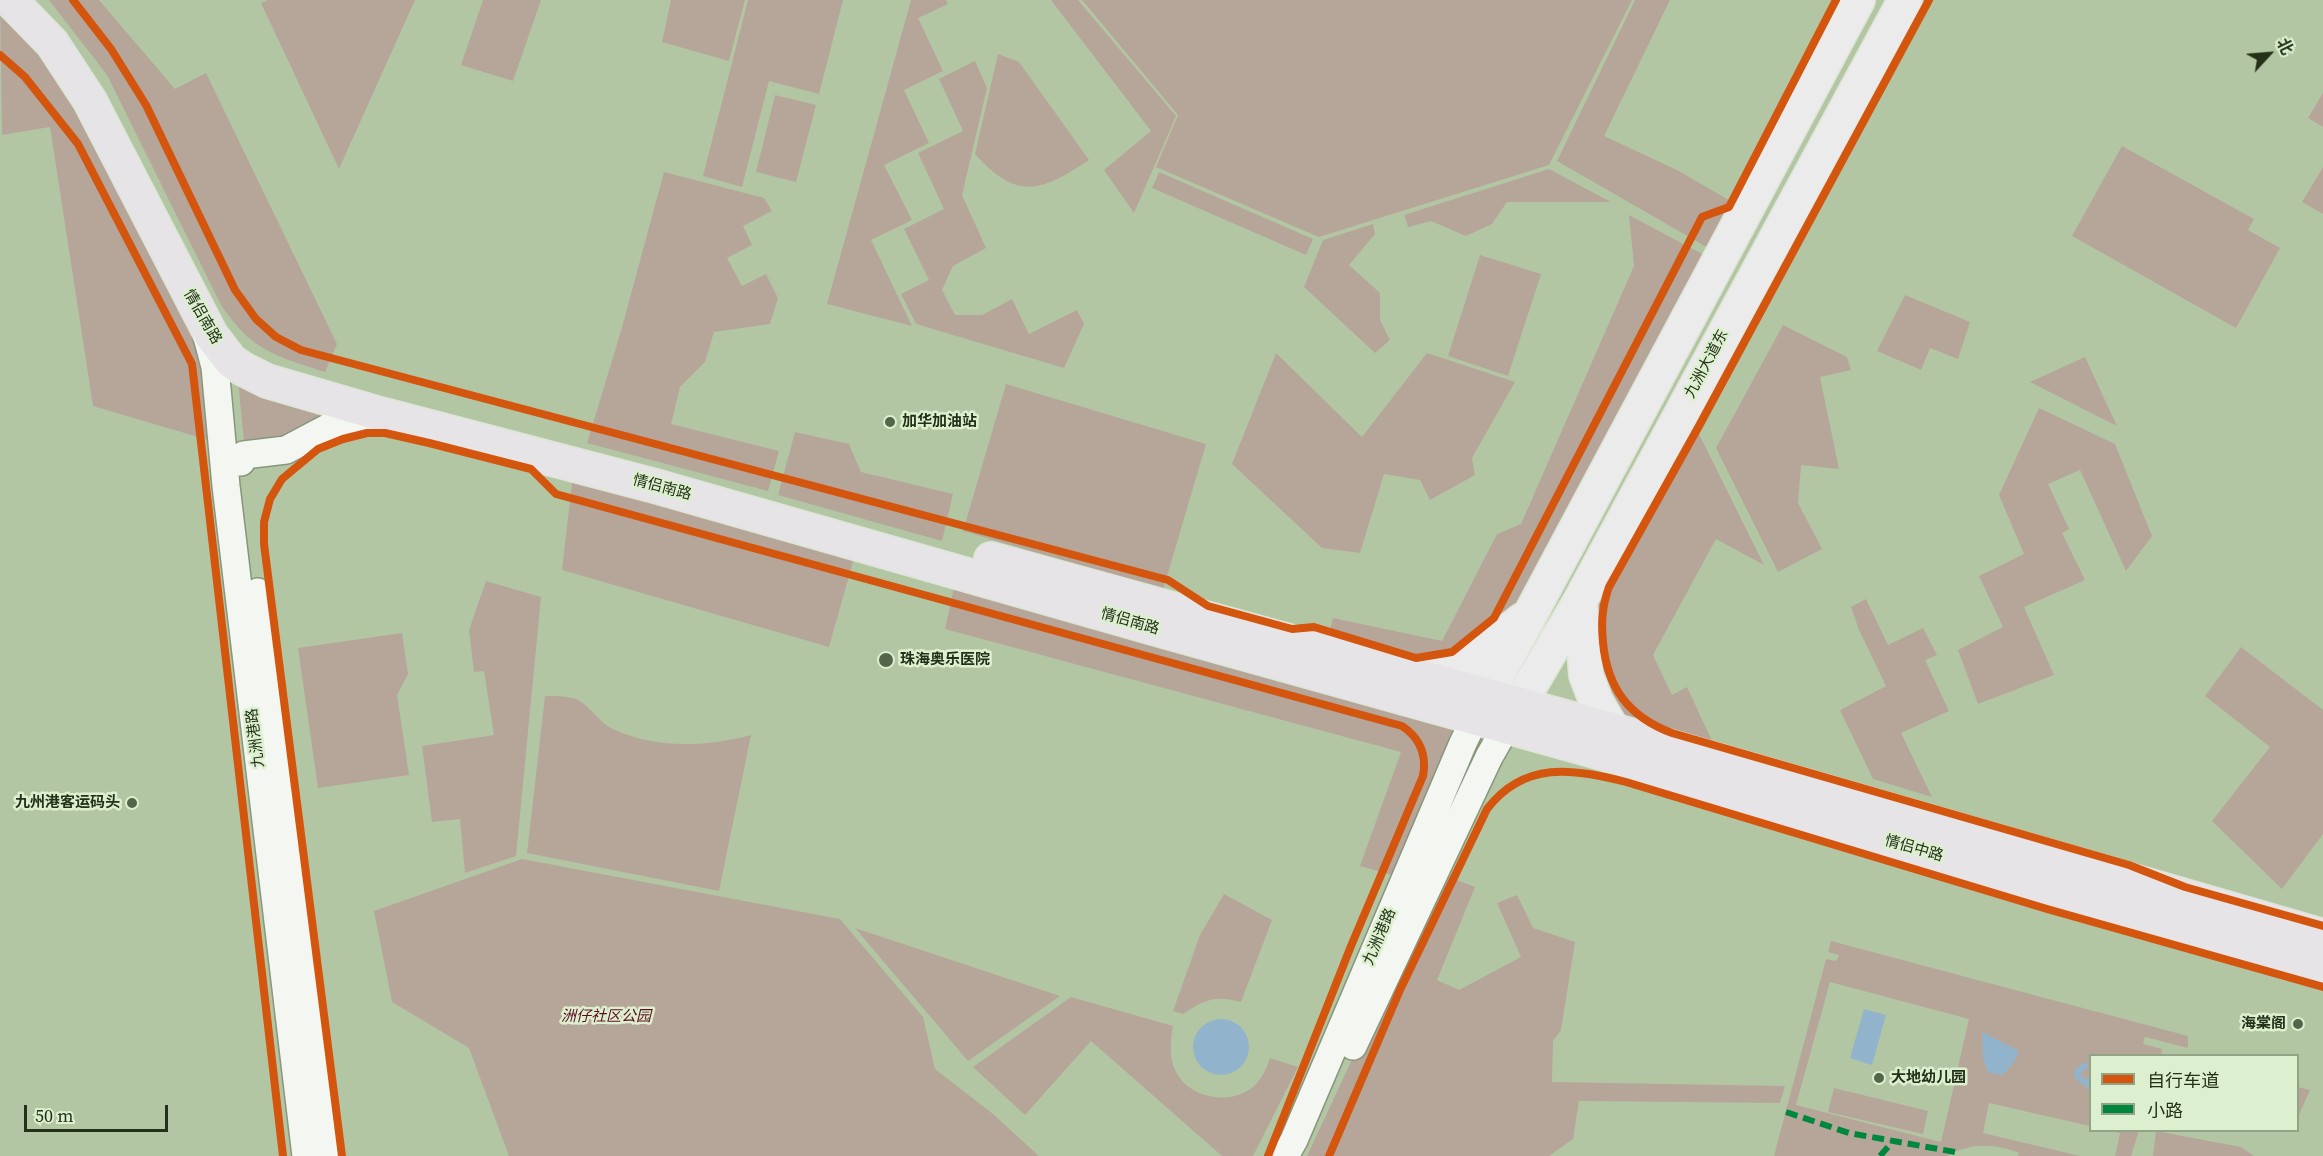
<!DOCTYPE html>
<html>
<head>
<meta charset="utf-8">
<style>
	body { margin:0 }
	#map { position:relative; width:2323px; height:1156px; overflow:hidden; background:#b3c6a4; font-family:"Source Serif 4","Noto Sans SC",serif }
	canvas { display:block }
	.legend { position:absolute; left:2089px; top:1054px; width:210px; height:78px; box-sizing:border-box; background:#dcefcf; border:2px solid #92a386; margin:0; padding:8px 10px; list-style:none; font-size:18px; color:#233118 }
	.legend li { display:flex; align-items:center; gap:12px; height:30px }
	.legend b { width:30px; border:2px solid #92a386 }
	.north { position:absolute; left:2239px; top:24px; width:60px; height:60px; -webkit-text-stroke:4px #dcefcf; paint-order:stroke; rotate:64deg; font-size:16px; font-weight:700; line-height:24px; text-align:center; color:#233118 }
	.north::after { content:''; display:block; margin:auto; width:21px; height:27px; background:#233118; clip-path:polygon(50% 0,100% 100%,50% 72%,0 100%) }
	.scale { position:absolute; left:24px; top:1105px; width:144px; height:27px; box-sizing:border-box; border:3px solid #233118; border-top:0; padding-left:8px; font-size:18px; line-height:21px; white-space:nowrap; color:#233118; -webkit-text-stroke:4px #dcefcf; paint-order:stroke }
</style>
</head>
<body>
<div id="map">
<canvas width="2323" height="1156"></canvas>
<ul class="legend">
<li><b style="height:8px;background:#d4550d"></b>自行车道</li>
<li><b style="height:8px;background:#00873e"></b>小路</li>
</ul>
<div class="north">北</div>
<div class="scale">50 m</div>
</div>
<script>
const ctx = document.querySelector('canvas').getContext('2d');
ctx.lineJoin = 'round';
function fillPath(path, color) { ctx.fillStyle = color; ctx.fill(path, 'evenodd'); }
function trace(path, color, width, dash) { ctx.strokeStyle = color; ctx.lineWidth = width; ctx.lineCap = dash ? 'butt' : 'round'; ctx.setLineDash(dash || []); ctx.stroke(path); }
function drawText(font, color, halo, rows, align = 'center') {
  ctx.font = font + ' "Source Serif 4","Noto Sans SC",serif'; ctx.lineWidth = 5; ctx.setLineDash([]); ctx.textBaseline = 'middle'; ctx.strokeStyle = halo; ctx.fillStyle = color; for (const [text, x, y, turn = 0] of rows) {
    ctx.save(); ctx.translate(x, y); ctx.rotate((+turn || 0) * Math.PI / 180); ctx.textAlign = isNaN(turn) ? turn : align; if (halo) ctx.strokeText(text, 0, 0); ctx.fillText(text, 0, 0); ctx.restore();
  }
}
fillPath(new Path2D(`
	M0,0L49,47L200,324L215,442L93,406L50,127L2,135Z
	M49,0H99L175,89L206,73L337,344L325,372C274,355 253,352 221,305L107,75Z
	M268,0H415L339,169L261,3Z
	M483,0H541L513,81L461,65Z
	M671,0H745L729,61L662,42Z
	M748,0H843L819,94L769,81L742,187L703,176Z
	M911,0H946L948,4L918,18L943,71L904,90L929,143L884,165L912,220L871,240L912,326L827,304Z
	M1051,0H1078L1176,116L1134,213L1104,170L1151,131Z
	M1082,0H1632L1549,165L1319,237L1156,167L1178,115Z
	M1635,0H1670L1604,136L1677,170L1741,207L1717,253L1557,161Z
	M998,54L1019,62L1089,160C1041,192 1017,201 975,154Z
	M975,61L987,88L962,195L986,248L953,266L942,290L955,315H982L1012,299L1029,334L1077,310L1084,324L1064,368L916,324L901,294L929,280L904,229L944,209L918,153L963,131L939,79Z
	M2323,93V127L2308,118Z
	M775,95L816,105L796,182L756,172Z
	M2122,146L2254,219L2248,230L2280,248L2236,328L2072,236Z
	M2323,167V214L2302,202Z
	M1549,169L1611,202H1507L1492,224L1466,236L1431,221L1408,227L1404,215Z
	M664,172L764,198L772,211L743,226L752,245L727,258L742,286L766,274L778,298L770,324L714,332L705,362L680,387L671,424L779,451L768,491L587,443L621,331Z
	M1159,172L1313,239L1306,255L1152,188Z
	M1629,215L1715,261L1530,609L1461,663L1417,670L1326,644L1333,618L1442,641L1497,534L1521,524L1634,266Z
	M1373,224L1375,234L1349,265L1380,293V320L1390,340L1375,353L1304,287L1323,240Z
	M1480,255L1541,274L1508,376L1448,356Z
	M1905,295L1970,322L1958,359L1930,348L1921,370L1877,351Z
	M1783,325L1847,357L1851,370L1820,377L1839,469L1801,465L1798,503L1822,549L1778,572L1716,448Z
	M1276,353L1362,437L1427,353L1515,382L1472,458L1475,475L1430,500L1420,480L1384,474L1360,553L1322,548L1232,464Z
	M2085,357L2117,426L2030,382Z
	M237,370L342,412L292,439L244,442Z
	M1006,384L1206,444L1163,590L963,531Z
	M2039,408L2115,444L2152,536L2126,571L2080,470L2048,484L2069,529L2062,533L2085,580L2024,607L2054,675L1978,704L1958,650L2003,627L1979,576L2024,554L1999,495Z
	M1683,421L1696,428L1764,565L1716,539L1653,655L1672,695L1687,687L1719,756L1617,727L1602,703L1587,601Z
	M795,432L849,444L861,472L953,494L942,541L778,495Z
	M573,475L856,551L829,647L562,570Z
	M956,578L1470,721L1402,878L1360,866L1401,752L945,629Z
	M486,581L541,597L516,856L465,873L460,819L432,822L422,746L494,735L484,671L474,672L469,630Z
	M1866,599L1888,645L1923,628L1937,655L1925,660L1949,711L1901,733L1932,797L1873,779L1840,710L1886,686L1859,630L1851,607Z
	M402,633L408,674L397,695L409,775L318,788L298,648Z
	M2241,647L2323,710V834L2282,889L2212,821L2270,747L2205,696Z
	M545,696C554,696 564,696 573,698C588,702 599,723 613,729C655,749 707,747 751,735L719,891L527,853Z
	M522,859L840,919L923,1017L935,1069L993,1114L1039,1156H509L469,1048L392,1002L374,911Z
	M1439,873L1475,887L1437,980L1459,990L1521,957L1497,903L1517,895L1533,928L1575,942L1561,1030L1553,1041L1552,1082L1785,1086L1780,1103L1579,1101L1573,1139L1549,1156H1307Z
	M1224,894L1272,920L1241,1002C1215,995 1205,999 1183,1014L1173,1011L1200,935Z
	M855,928L1060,996L968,1061Z
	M1831,941L2188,1036V1048L2145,1037L2143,1044L2162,1049L2161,1055L2090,1056V1126L1989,1103L1983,1133L2080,1156H2018L2019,1153C1996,1144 1970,1142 1948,1156H1774L1826,959L1836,961L1839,955L1828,952ZM1830,982L1969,1019L1941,1142L1796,1105Z
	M1071,997L1173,1026C1170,1042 1169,1058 1176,1072C1190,1099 1232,1106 1254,1086C1262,1078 1267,1068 1270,1058L1298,1067L1253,1156H1222L1091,1041L1025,1115L973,1067Z
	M2298,1087L2310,1090L2298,1117Z
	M1834,1088L1928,1111L1923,1134L1828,1112Z
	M2108,1131H2139L2131,1156H2115L2120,1133Z
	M2156,1131L2241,1147L2254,1156H2153Z`), '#b6a699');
fillPath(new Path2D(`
	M1864,1009L1886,1015L1872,1065L1850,1058Z
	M1193 1047a28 28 0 1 1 56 0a28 28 0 1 1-56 0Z
	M1982,1032L2019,1051L2014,1062L2003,1075L1989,1073L1983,1060Z`), '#91b4cc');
trace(new Path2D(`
	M2078,1071L2085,1066
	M2077,1074L2079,1078L2084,1082
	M2090,1080L2086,1082L2090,1087`), '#91b4cc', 6);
const minor = new Path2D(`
	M206,333L215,367L226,486L306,1156
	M241,462L244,455L286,450L337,423L379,414
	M258,592L330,1156
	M1353,1046L1489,757L1506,727
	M1285,1156L1294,1140L1463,743L1475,718`);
const major = new Path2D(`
	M1580,601L1586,675L1596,701L1613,730
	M1419,676L1464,666L1522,620
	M1475,718L1858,0
	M1506,727L1580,601L1905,0`);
const highway = new Path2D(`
	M10,0L52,43L90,101L211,335L231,361L243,369L267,381L380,414L655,486L1160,630L1605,754L1870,837L2323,966
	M991,559L1613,730L2323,936`);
trace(minor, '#88967c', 30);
trace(major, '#dde5d6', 36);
trace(highway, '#dde5d6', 36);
trace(minor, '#f4f6f1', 27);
trace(major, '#ecebeb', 33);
trace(highway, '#e6e4e7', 33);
trace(new Path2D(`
	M1786,1112L1849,1133L1955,1152
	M1880,1156L1894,1140`), '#00873e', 6, [12, 6]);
trace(new Path2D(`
	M73,0L111,49L146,105L235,290L256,319L276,337L301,350L1168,580L1208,606L1292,629L1314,627L1416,658L1452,652L1494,618L1702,217L1729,207L1836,0
	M1929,0L1699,426L1609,587C1602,607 1601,622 1603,642C1607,688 1629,717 1672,733L2129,865L2185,887L2323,926
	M0,55L25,77L78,144L192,364L283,1156
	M342,1156L264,544V522L270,499L282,479L318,449L343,439L367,433H385L429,443L531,469L556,494L1402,726C1420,738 1427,754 1423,776L1351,946L1268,1156
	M1329,1156L1400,990L1487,809C1524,761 1573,768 1626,782L2047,909L2323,987`), '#d4550d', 8);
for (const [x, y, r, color] of [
	[890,422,6,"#556549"],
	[886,660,8,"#556549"],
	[132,803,6,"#556549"],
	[2298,1024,6,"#556549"],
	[1879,1078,6,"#556549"]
]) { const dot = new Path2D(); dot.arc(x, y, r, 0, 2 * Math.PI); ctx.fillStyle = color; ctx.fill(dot); trace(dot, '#dcefcf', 2); }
drawText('15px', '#233118', '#dcefcf', [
	["情侣南路",202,317,60],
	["九洲大道东",1707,364,-62],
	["情侣南路",662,488,15],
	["情侣南路",1130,622,16],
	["九洲港路",256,738,-97],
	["情侣中路",1914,849,16],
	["九洲港路",1380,937,-67]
]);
drawText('bold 15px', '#233118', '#dcefcf', [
	["加华加油站",902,422],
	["珠海奥乐医院",900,660],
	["九州港客运码头",120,803,"right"],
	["海棠阁",2286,1024,"right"],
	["大地幼儿园",1891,1078]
], 'left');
drawText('italic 15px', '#5d0921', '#dcefcf', [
	["洲仔社区公园",606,1017]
]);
</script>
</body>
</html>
